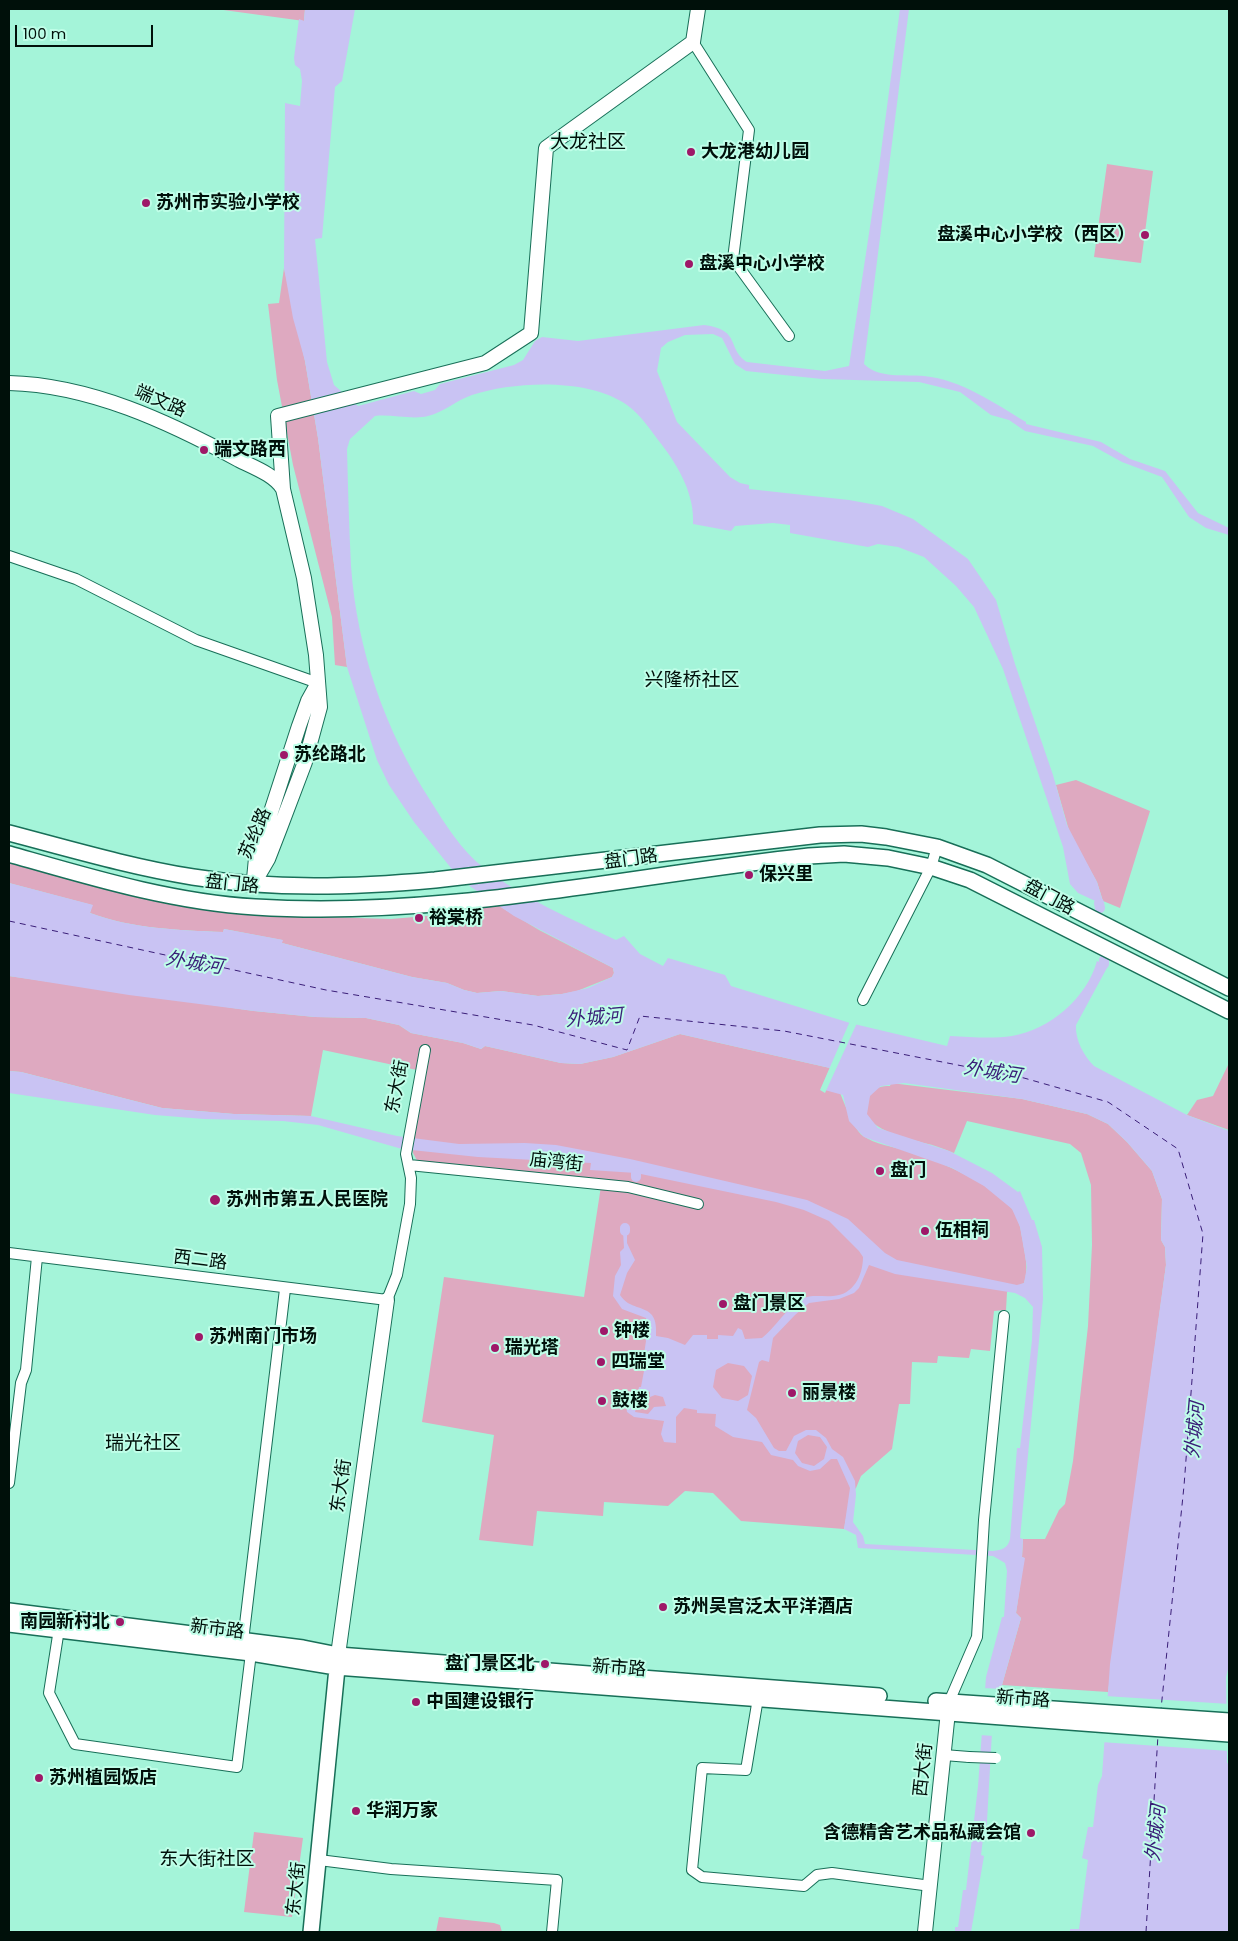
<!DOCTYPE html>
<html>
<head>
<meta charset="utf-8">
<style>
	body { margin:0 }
	#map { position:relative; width:1238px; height:1941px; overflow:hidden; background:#a4f4d9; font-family:Poppins,sans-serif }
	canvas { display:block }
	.frame { position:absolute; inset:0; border:10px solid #00100a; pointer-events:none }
	.scale { position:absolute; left:15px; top:25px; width:138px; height:22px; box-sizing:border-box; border:2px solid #00100a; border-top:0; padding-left:6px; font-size:15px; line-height:18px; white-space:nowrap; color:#00100a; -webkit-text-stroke:4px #bffee8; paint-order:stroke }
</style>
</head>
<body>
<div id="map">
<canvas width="1238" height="1941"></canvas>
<div class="frame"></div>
<div class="scale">100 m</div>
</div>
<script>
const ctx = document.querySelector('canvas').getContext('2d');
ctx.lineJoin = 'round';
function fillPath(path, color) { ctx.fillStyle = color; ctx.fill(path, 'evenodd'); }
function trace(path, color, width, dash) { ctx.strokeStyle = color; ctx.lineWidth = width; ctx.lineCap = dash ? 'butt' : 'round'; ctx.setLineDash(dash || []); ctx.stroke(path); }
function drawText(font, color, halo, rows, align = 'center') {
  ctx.font = font + ' Poppins,"Noto Sans SC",sans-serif'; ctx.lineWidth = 4; ctx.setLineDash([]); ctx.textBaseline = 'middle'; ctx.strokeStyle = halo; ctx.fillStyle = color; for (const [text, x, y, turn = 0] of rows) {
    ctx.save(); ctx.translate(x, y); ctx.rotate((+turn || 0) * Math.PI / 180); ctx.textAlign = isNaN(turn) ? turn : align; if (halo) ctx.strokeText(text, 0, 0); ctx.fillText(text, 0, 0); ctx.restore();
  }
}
fillPath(new Path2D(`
	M216,9H305L304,21Z
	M1107,164L1153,171L1141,263L1094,257Z
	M284,268L305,361L318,438L347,667L335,665L332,617L293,465L277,380L268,304L279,303Z
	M1076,780L1150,811L1120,908L1103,901L1097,882L1070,834L1056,785Z
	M9,862L131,896L190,907L259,915L391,919L450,914L496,904L539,930L613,968L614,973L612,977L577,991L562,994L538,996L501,991L477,993L464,990L447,983L412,977L282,943V940L224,929L223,932C178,930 133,929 90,913L92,905L9,883Z
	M9,976L254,1011L315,1017L366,1018L399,1025L411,1033L463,1043L481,1049L485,1046L561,1063L580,1064L613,1057L680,1034L830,1068C838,1085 851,1127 863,1136C875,1144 893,1147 907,1151C937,1160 998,1185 1015,1213C1020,1221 1021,1232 1023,1242C1025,1256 1029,1269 1024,1283L1007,1292L1006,1310L994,1311L990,1351L971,1349L969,1358L938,1356L937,1363L912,1362L910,1404H899L892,1449L861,1476L856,1488L851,1492L844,1529L741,1521L713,1493L685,1491L668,1506L604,1502L603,1516L537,1511L533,1546L479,1540L494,1435L422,1422L444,1277L584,1297L601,1186L419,1164L413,1153L417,1070L323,1050L311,1116L234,1114L162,1108L21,1072L9,1071Z
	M1229,1063V1130L1187,1115L1197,1100L1213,1096Z
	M891,1083L1022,1099L1087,1114L1108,1124L1127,1142L1152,1171L1162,1199L1161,1240L1165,1247L1166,1265L1108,1692L1002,1685L1021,1618L1016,1613L1024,1558L1022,1557L1023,1539H1045L1059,1510L1065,1504L1073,1461L1088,1326L1092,1245L1091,1185L1081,1153L1070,1144L967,1121L954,1153C944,1149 934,1145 924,1143C905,1137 849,1127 870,1095C875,1087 882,1086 890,1086Z
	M254,1832L303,1838L292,1917L244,1912Z
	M439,1917L494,1923L500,1925L502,1932H436Z`), '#dea9c0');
fillPath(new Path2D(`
	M305,9H355L342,81L335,87L322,238L315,239L327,362L334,385L358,406L414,391L421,394L435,390L440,384L514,365L523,360L535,341L542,337L578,341L704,325C742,330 726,348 747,362L825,371L849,366L879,167L900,9H909L864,364C879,379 904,374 924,376C962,380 994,403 1026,422V424L1101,442L1130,459L1165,471L1198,513L1229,528V535L1206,528L1189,517L1162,477L1122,462L1093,446L1025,431L1009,420L991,415L960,392L919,382L822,379L746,371L735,364L722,338L713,334L685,335L668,342L661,348L657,371L677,422L730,477L740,483L749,485V489L849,500L882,506L913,519L968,559L996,600L1015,664L1053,775L1067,825L1097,882L1104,905L1078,893L1070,884L1063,847L1003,669L974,607L956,586L924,557L898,547L878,544L868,547L790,533V525L773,523L735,526L731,531L693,524C695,496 679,467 662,445C651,431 641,415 627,405C589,378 515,381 472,395C457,400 444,412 428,416C413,420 391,414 375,416L350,439L347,449C348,488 349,527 351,566C357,650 385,730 430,800C445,824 461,850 484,868C523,898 571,919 616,940L624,936L640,954L663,966L668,958L725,975L731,986L850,1023L947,1046L950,1036C971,1037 992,1039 1012,1036C1049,1030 1087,998 1097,961L1108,966L1076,1025C1075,1040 1084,1056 1094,1066L1187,1115L1229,1131V1665L1226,1677L1227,1763L1229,1764V1932H1070V1929H1079L1088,1860L1082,1858L1088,1827H1093L1098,1785L1102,1776L1110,1664L1166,1265L1165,1247L1161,1240L1162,1199L1152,1171L1127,1142L1108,1124L1087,1114L1022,1099L904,1083L881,1086L870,1096L867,1114L878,1128L949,1151L992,1173L1018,1192L1020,1191L1032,1220H1034L1042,1247L1043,1299L1020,1538L1023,1539L1022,1557L1025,1558L1016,1613L1021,1618L1002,1685L992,1732L986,1839H983L981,1855L984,1856L971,1932H955V1927H958L963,1890H966L978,1786L986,1677L1002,1617H1004L1007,1571L1005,1563L993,1556L858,1548L856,1535L844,1529L850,1488L837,1459H831L820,1469L810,1471L798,1466L793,1460L771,1455L762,1442L733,1437L715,1426L716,1414L697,1413V1410L684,1408L676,1417V1443L664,1442L661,1434L664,1421L634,1417L627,1412L625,1397H637L639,1387H641L647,1355L644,1354L646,1341L645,1338L649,1331L646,1318L622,1309L613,1296L615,1276L621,1265L620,1252L624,1248L623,1231H627V1243L635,1260L627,1273L620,1295C633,1315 659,1300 656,1336L668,1338L685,1345L693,1335H707V1339H718V1335L733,1336L738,1328L742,1330L745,1339L762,1338C776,1327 786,1308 802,1299C811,1294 822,1297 833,1296C853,1295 863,1276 863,1257L859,1251L829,1221L804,1210L776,1202L636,1173L590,1170L591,1163L478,1157L402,1149L318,1125L283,1121L204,1119L155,1115L9,1093V1071L21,1072L162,1108L234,1114L311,1116L397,1136L459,1144L525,1143L556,1145L630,1159L807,1200L848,1219L885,1253L897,1260L1017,1285L1024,1283L1027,1267L1020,1227L1012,1209L984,1186L952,1168L864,1137L849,1121L843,1095L821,1089L830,1068L680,1034L613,1057L580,1064L561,1063L485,1046L481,1049L463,1043L411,1033L399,1025L366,1018L315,1017L254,1011L129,995L9,976V883L93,905L90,913C133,929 178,930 223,932L224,929L283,940L282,943L412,977L447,983L464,990L477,993L501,991L538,996L562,994L588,988L612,977L614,973L613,968L514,916L471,887L455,873L414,822L389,785L377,760L347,667L318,438L305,361L293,318L284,268L285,103L300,106L302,81L300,69L295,65L294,58L299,19L304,21ZM869,1265L895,1274L1015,1293L1025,1298L1033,1307L1032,1340L1020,1448H1017L1010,1539C1008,1548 1002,1550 993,1551L865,1544L863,1536L853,1522L856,1495L855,1481L843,1457L832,1449L826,1438L816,1430H806L794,1436L786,1451H779L774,1448L756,1418L747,1410L759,1362L762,1360L769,1362L773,1338L795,1315L809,1303L839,1299L854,1293L859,1288ZM728,1363L744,1366L752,1376L748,1395L738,1401L722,1398L713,1387L716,1370ZM647,1391L650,1392V1397L655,1395L663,1397L666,1406L654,1407L648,1414L635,1412L637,1405L633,1401L639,1395H646ZM808,1435L820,1437L827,1447L824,1459L814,1466L802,1463L795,1453L798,1441Z`), '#c9c3f3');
fillPath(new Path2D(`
	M850,1021L857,1023L825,1093L820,1090Z
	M982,1688L1003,1689L994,1736L979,1735Z
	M1105,1696L1229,1704V1751L1101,1742Z`), '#a4f4d9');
trace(new Path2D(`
	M1099,903L1100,908
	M1104,964V960
	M636,1177V1173
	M625,1231V1228`), '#c9c3f3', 10);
trace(new Path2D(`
	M9,921L326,990L533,1025L627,1050L640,1016L784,1031L1024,1078L1108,1102L1178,1149L1203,1234L1184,1486L1161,1709
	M1146,1932L1158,1735`), '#3a1e78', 1, [6, 5]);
const minor = new Path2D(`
	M693,42L749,130L733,259L789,336
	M9,556L76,579L196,640L318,683
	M863,1000L931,867L937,847
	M409,1165L628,1187L698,1204
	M9,1253L387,1300L397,1275L410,1204L411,1178L406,1154L425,1050
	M9,1483L21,1383L26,1370L37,1257
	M59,1629L49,1693L75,1744L237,1767L251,1653
	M243,1641L285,1289
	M758,1698L746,1770L702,1768L692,1870L702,1877L804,1886L817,1875L832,1873L931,1886
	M949,1702L977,1637L984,1520L1004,1316
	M944,1755L969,1757
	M319,1860L391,1869L557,1880L552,1932`);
const tertiary = new Path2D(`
	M9,383C90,385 169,422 239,460C253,467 275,475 283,489
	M254,879L256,858L299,726L308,701L318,683
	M254,883L268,859L280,828L305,762L320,707L316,655L304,578L283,489L278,416L485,363L531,333L546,148L693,42L698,9
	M338,1655L387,1300
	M925,1932L949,1702`);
const secondary = new Path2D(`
	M9,833C70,849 131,867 193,877C273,890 356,887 435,880L820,835L861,834L886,837L937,847L987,865L1229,988
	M9,854C90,877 171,902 255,907C441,919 625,876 809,856L844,854L888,858L931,867L970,880L1229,1011
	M9,1611L303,1648L338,1655L879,1696
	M9,1624L251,1653L336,1667L1229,1734
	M936,1701L1229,1721
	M311,1932L338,1658`);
trace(minor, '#186f58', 12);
trace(tertiary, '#186f58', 16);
trace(secondary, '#186f58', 18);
trace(minor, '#fff', 10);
trace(tertiary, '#fff', 14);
trace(secondary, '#fff', 15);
const minorBridge = new Path2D(`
	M969,1757L996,1758`);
trace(minorBridge, '#186f58', 12, []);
trace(minorBridge, '#fff', 10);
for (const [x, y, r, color] of [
	[691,152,5,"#9e1868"],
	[146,203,5,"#9e1868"],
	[1145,235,5,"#9e1868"],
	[689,264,5,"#9e1868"],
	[204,450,5,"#9e1868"],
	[284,755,5,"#9e1868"],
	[749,875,5,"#9e1868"],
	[419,918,5,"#9e1868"],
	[880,1171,5,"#9e1868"],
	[215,1200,6,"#9e1868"],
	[925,1231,5,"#9e1868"],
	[723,1304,5,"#9e1868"],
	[604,1331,5,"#9e1868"],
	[199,1337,5,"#9e1868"],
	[495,1348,5,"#9e1868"],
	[601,1362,5,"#9e1868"],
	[792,1393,5,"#9e1868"],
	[602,1401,5,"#9e1868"],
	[663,1607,5,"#9e1868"],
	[120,1622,5,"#9e1868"],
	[545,1664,5,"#9e1868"],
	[416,1702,5,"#9e1868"],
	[39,1778,5,"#9e1868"],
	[356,1811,5,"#9e1868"],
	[1031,1833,5,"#9e1868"]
]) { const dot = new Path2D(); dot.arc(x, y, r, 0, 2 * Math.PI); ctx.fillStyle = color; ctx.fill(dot); trace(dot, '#bffee8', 2); }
drawText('bold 18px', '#00100a', '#bffee8', [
	["大龙港幼儿园",701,152],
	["苏州市实验小学校",156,203],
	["盘溪中心小学校（西区）",1135,235,"right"],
	["盘溪中心小学校",699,264],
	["端文路西",214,450],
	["苏纶路北",294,755],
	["保兴里",759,875],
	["裕棠桥",429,918],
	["盘门",890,1171],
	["苏州市第五人民医院",226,1200],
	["伍相祠",935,1231],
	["盘门景区",733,1304],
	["钟楼",614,1331],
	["苏州南门市场",209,1337],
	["瑞光塔",505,1348],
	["四瑞堂",611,1362],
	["丽景楼",802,1393],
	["鼓楼",612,1401],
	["苏州吴宫泛太平洋酒店",673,1607],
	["南园新村北",110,1622,"right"],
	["盘门景区北",535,1664,"right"],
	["中国建设银行",426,1702],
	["苏州植园饭店",49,1778],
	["华润万家",366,1811],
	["含德精舍艺术品私藏会馆",1021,1833,"right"]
], 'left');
drawText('18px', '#00100a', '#bffee8', [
	["端文路",160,402,23],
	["苏纶路",256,834,-67],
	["盘门路",631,860,-8],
	["盘门路",232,885,6],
	["盘门路",1049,898,28],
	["东大街",398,1087,-79],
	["庙湾街",556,1163,6],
	["西二路",200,1261,7],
	["东大街",342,1486,-82],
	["新市路",217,1630,7],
	["新市路",619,1669,4],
	["新市路",1023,1700,4],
	["西大街",924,1770,-84],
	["东大街",297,1889,-84]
]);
drawText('19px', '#00100a', '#bffee8', [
	["大龙社区",588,143],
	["兴隆桥社区",692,681],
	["瑞光社区",143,1444],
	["东大街社区",207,1860]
]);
drawText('italic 19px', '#3a1e78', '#bffee8', [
	["外城河",194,964,9],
	["外城河",594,1019,-5],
	["外城河",992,1073,9],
	["外城河",1196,1430,-85],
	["外城河",1157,1833,-84]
]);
</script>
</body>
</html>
